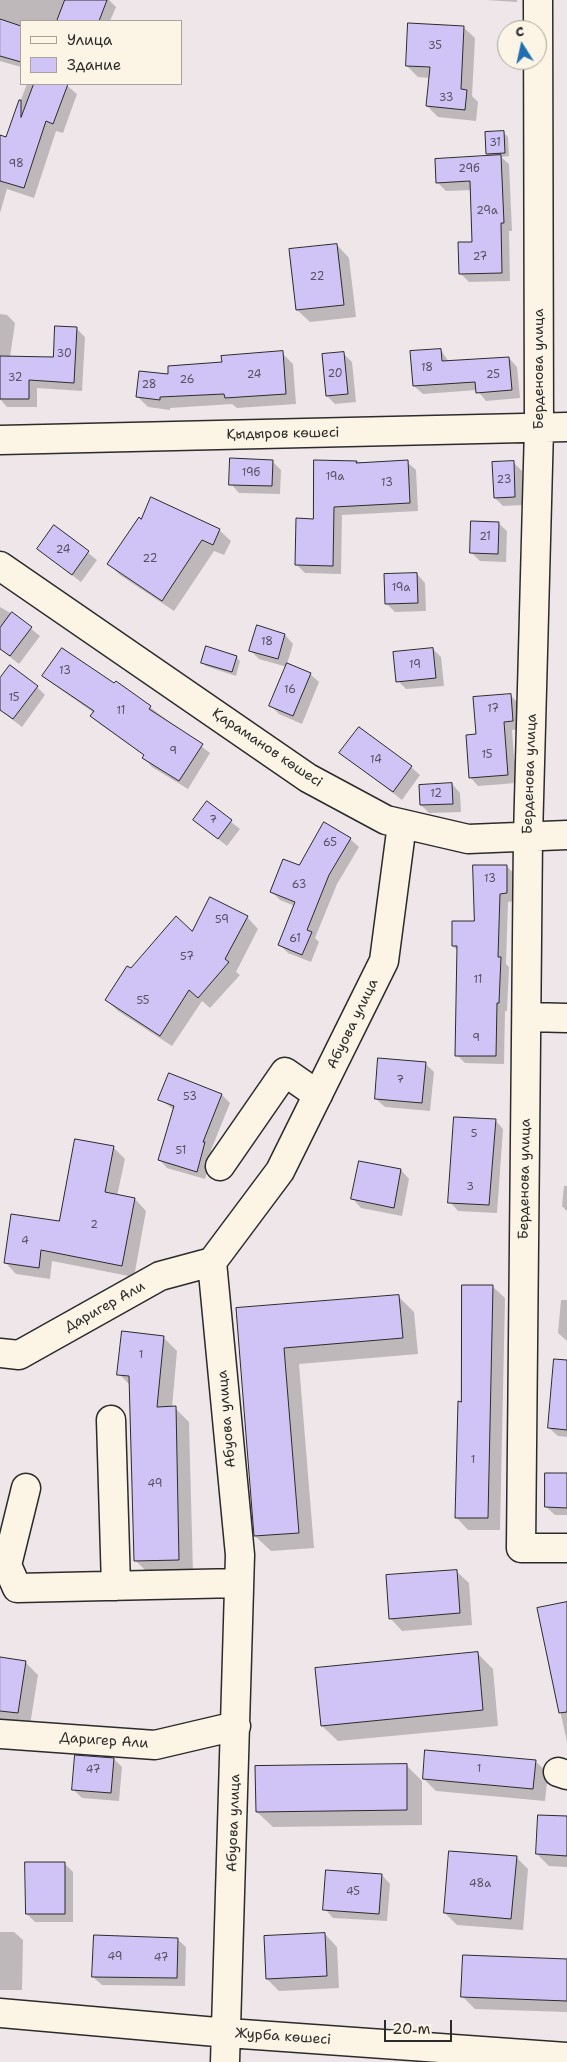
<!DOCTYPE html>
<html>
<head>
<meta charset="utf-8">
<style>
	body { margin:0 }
	#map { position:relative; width:567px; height:2062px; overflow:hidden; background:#efe6ea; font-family:"Shantell Sans",sans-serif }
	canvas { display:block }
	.legend { position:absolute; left:20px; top:20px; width:162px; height:65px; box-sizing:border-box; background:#fcf5e5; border:1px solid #a8a49b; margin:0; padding:6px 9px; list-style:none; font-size:15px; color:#2b2b2b }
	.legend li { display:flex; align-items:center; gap:10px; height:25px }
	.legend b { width:25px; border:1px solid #a8a49b }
	.north { position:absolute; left:497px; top:20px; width:50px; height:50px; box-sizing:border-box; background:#fcf5e5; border:1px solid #a8a49b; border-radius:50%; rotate:350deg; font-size:14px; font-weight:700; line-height:20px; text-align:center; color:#2b2b2b }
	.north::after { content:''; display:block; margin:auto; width:18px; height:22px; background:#1f6fb2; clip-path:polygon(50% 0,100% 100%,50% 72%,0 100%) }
	.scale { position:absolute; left:384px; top:2020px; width:68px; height:22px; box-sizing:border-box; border:2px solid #2b2b2b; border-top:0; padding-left:6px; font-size:15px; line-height:18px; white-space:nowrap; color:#2b2b2b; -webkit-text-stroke:4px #fcf5e5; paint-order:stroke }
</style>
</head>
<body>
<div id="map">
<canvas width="567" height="2062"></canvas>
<ul class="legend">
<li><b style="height:6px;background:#fcf5e5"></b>Улица</li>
<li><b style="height:14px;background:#d0c4f7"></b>Здание</li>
</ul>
<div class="north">С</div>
<div class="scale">20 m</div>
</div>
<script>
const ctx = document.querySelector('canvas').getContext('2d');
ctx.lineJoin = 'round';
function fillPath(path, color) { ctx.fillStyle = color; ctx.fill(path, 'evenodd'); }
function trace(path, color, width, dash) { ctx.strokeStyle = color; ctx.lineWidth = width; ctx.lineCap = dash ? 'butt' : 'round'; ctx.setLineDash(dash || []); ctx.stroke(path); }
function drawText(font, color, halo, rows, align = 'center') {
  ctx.font = font + ' "Shantell Sans",sans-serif'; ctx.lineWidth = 5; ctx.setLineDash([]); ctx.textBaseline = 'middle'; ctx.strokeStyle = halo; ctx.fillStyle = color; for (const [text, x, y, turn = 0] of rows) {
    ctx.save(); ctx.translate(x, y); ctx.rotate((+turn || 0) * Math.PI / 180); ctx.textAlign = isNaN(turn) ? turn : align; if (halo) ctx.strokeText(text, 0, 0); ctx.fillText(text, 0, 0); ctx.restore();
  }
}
fillPath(new Path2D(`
	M0,0H109L116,7L110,21H21V67L0,61Z
	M486,0H517V2Z
	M463,27L475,38L472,96L478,102L476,121L438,117L427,106L430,78L418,77L407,66Z
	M27,84H65L77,94L63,133L56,131L34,198L7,189L0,213V136L6,138Z
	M504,133L508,137L509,156L501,157L509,164L512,231H509L510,281L469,282L460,273L474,243L472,190L446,191L438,183L490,157L487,154Z
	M337,245L349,258L356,317L310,322L297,310Z
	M0,314L7,315L15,323L10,357L54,358L76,328L85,337L82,391L37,388V407H7L0,399Z
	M441,350L449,362L509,358L517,367L520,398L486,401L477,390L423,394L414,386Z
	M282,353L293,364L296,404L237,408L232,404L170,408V410L148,407L138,397L170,375Z
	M343,353L352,362L356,402L335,404L327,396Z
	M272,461L281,470L280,494L239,493L231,484Z
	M356,462H407L416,470L418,511L342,515L341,574L305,573L297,565L315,520Z
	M513,462L522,471L523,505L503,506L495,498Z
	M142,521L219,530L231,541L224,555L214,551L174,611L120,575L109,564Z
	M498,523L507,531L506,562L480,561L471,552Z
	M55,527L97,560L81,582L38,549Z
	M417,574L425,583L426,611L395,612L386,603Z
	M0,607L14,615L40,636L19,664L0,649Z
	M285,635L293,644L287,664L310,674L319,682L302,724L279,714L271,706L287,667L259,659L250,650Z
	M433,649L441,657L444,686L406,689L398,681Z
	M236,657L240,661L236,676L206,666L202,662Z
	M44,676L150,707L210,753L188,789L152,767L144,758L145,756L100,724L92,716L94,713L53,684Z
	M0,680L37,687L45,695L22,727L0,710Z
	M511,696L519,704L521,729L512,730L516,783L478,786L470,777L477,736Z
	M341,753L411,767L420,775L402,800Z
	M452,784L460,793L461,812L429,813L421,805Z
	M207,803L240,829L227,846L194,820Z
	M350,839L359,847L337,884L315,938L319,942L311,962L288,953L280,945L295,906L280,900L272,892L299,867Z
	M506,866L515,874V901L508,902L506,964L509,967L507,1011H505L504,1064L465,1063L457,1055L458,951L453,946L476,922Z
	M247,917L258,929L236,972L240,975L210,1008L202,1001L172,1046L118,1011L106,1000L131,970L193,933Z
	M425,1063L434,1072L430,1111L385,1107L376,1099Z
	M222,1095L230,1103L211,1150L213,1152L205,1179L167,1168L159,1159L174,1110L160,1099Z
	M495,1120L503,1129L497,1213L458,1211L450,1202Z
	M113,1147L125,1159L117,1196L135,1199L146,1211L134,1277L52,1261L50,1279L16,1274L5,1262L60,1222Z
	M401,1170L409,1179L402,1216L361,1208L353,1199Z
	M564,1186H567V1211L562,1206Z
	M492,1286L505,1298L500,1530H468L456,1517L462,1403Z
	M399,1297L414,1312L418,1354L299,1364L314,1548L271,1551L255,1536L237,1310Z
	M561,1300H567V1341L558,1333Z
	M163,1337L177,1351L172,1408H175L189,1422L193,1573L149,1574L135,1560L131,1386L119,1374Z
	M567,1393V1437L558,1436L549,1428Z
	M567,1474V1515H555L546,1507Z
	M456,1571L469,1583L472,1625L402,1631L390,1618Z
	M567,1603V1742L538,1609Z
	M477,1653L493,1669L498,1726L338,1741L322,1726Z
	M0,1659L25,1662L38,1675L30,1725L0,1720Z
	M114,1759L122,1767L119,1801L82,1798L73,1789Z
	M535,1761L548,1773L545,1801L436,1791L424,1779Z
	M406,1765L422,1781V1825L273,1827L257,1812Z
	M567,1817V1867L549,1866L537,1854Z
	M516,1857L528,1869L523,1930L457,1925L445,1913Z
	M64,1863L73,1872V1922H35L27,1914Z
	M382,1875L390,1884L387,1921L333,1918L325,1909Z
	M0,1932H14L23,1940L22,1990H0Z
	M325,1934L337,1947L339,1988L279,1991L267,1979Z
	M177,1939L186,1947L185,1986L102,1985L93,1977Z
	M567,1960V2012L475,2009L462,1996Z`), '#0003');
const building = new Path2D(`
	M65,0H107L99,21H57Z
	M0,19L21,26V62L0,56Z
	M408,23L464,26L461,89L467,90L465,110L426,106L430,67L406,66Z
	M34,84H68L53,124L46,121L24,188L0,181V135L6,137L19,100H21V117Z
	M504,131L505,153L486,154L485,132Z
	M501,155L504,223H501L502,273L459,274L458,242H472L470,181L436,183L435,159Z
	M337,244L344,305L296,310L289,249Z
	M55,326L77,327L74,383L29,380V399H0V356L53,357Z
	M441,349L442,361L509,357L512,390L476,393L475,382L413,386L410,351Z
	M283,351L286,394L225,398L224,394L160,397V400L136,397L139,371L168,374V366L222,362L221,356Z
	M344,352L348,394L326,396L322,354Z
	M230,458L273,460L272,486L229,485Z
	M314,460L357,461L356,463L408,460L410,503L334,507L333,566L295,565L296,518L313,519Z
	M514,461L515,497L494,498L492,462Z
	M151,497L220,529L213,545L202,540L162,601L107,564L139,517L141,519Z
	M471,521L499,522L498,554L470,553Z
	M54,525L89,551L72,575L37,549Z
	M417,573L418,603L385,604L384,574Z
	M12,612L32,627L10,656L0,649V628Z
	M257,625L285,634L278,659L249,651Z
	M206,646L237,656L232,672L201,663Z
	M62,648L114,683L116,681L151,706L149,709L203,744L179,781L142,758L144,755L90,716L94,711L42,676Z
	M433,648L436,678L396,682L393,652Z
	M287,663L311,673L293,716L269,706Z
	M10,665L38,686L13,719L0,710V678Z
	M511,694L513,721L504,722L508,775L469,778L466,735L476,734L473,697Z
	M359,727L412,766L393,792L339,753Z
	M452,783L453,804L420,805L419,785Z
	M207,801L232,820L218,839L193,820Z
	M324,822L351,838L329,875L307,930L312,932L302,955L278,945L295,902L270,892L283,859L299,865Z
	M473,865H507V893L500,894L498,957H501L499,1003H497L496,1056H455L457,946H452V921H474Z
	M210,897L248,916L225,959L229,962L198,998L189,990L160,1036L105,1000L127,966L131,968L176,916L192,931Z
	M378,1058L426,1062L422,1103L375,1099Z
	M169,1073L222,1094L203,1142H205L197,1172L158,1160L174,1106L158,1100Z
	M454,1117L496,1119L489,1205L448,1203Z
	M75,1139L114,1146L105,1192L135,1198L122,1266L41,1250L39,1268L4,1263L11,1214L59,1221Z
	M359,1161L401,1169L394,1208L351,1199Z
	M462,1285H493L488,1518H455L458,1401L461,1402Z
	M399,1295L403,1338L284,1348L299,1533L254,1536L236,1308Z
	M122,1331L164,1336L157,1407L176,1406L179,1560L134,1561L129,1376L117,1375Z
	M554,1359L567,1360V1430L548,1428Z
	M545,1473H567V1508L545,1507Z
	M457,1570L460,1613L389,1619L386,1575Z
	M567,1602V1712L559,1713L537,1608Z
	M478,1652L483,1710L321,1726L315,1668Z
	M0,1657L26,1661L18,1713L0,1711Z
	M425,1750L536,1760L533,1789L423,1779Z
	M75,1755L114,1758L111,1793L72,1790Z
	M407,1764V1810L256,1812L255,1766Z
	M538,1815L567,1816V1856L536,1854Z
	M449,1851L517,1856L511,1919L444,1913Z
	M25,1862H65V1914H26Z
	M326,1870L382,1874L379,1914L323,1910Z
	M325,1933L327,1976L266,1979L264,1936Z
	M94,1935L178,1938L177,1978L92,1977Z
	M463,1955L567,1959V2001L461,1997Z`);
fillPath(building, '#d0c4f7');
trace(building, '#2b2b2b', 1);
const minor = new Path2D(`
	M538,0L539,428L528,837L521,1548H567
	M0,440L567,427
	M0,566L308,778L386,820L468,839L567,835
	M527,1017L567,1018
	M220,1166L285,1072L318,1095
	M0,1353L19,1355L160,1276L212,1262
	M111,1420L116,1586
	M26,1488L7,1565L17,1588L239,1583
	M0,1734L155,1745L236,1726
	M558,1772L567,1775
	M0,2013L228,2033L567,2057
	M225,2062L240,1555L212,1262L280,1171L384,961L402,824`);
trace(minor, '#2b2b2b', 31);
trace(minor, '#fcf5e5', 28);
drawText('11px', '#54515e', null, [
	["35",435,46],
	["33",446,98],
	["31",495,143],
	["98",16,164],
	["29б",469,169],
	["29а",487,211],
	["27",480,257],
	["22",317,277],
	["30",64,354],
	["18",427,368],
	["20",335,374],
	["24",254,375],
	["25",493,375],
	["32",15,378],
	["26",187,380],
	["28",149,385],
	["19б",251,473],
	["19а",335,477],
	["23",504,480],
	["13",387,483],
	["21",485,537],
	["24",63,550],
	["22",150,559],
	["19а",401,588],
	["18",267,642],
	["19",415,665],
	["13",65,671],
	["16",290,690],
	["15",14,698],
	["17",493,709],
	["11",121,711],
	["9",173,751],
	["15",487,755],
	["14",376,760],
	["12",436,794],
	["7",213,820],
	["65",330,843],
	["13",490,879],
	["63",299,885],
	["59",222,920],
	["61",295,939],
	["57",187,957],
	["11",478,980],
	["55",143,1001],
	["9",476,1038],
	["7",400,1080],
	["53",190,1097],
	["5",474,1134],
	["51",181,1151],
	["3",470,1187],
	["2",94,1225],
	["4",25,1241],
	["1",141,1355],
	["1",473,1460],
	["49",155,1484],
	["1",479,1769],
	["47",93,1770],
	["48а",480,1884],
	["45",353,1892],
	["49",115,1957],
	["47",161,1958]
]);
drawText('14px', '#2b2b2b', '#fcf5e5', [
	["Берденова улица",539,369,-90],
	["Қыдыров көшесі",283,434,-1],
	["Қараманов көшесі",267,748,34],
	["Берденова улица",530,774,-88],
	["Абуова улица",353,1024,-64],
	["Берденова улица",525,1179,-89],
	["Даригер Али",105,1307,-29],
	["Абуова улица",227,1419,-95],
	["Даригер Али",104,1741,4],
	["Абуова улица",234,1823,-88],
	["Журба көшесі",283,2037,4]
]);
</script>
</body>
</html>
